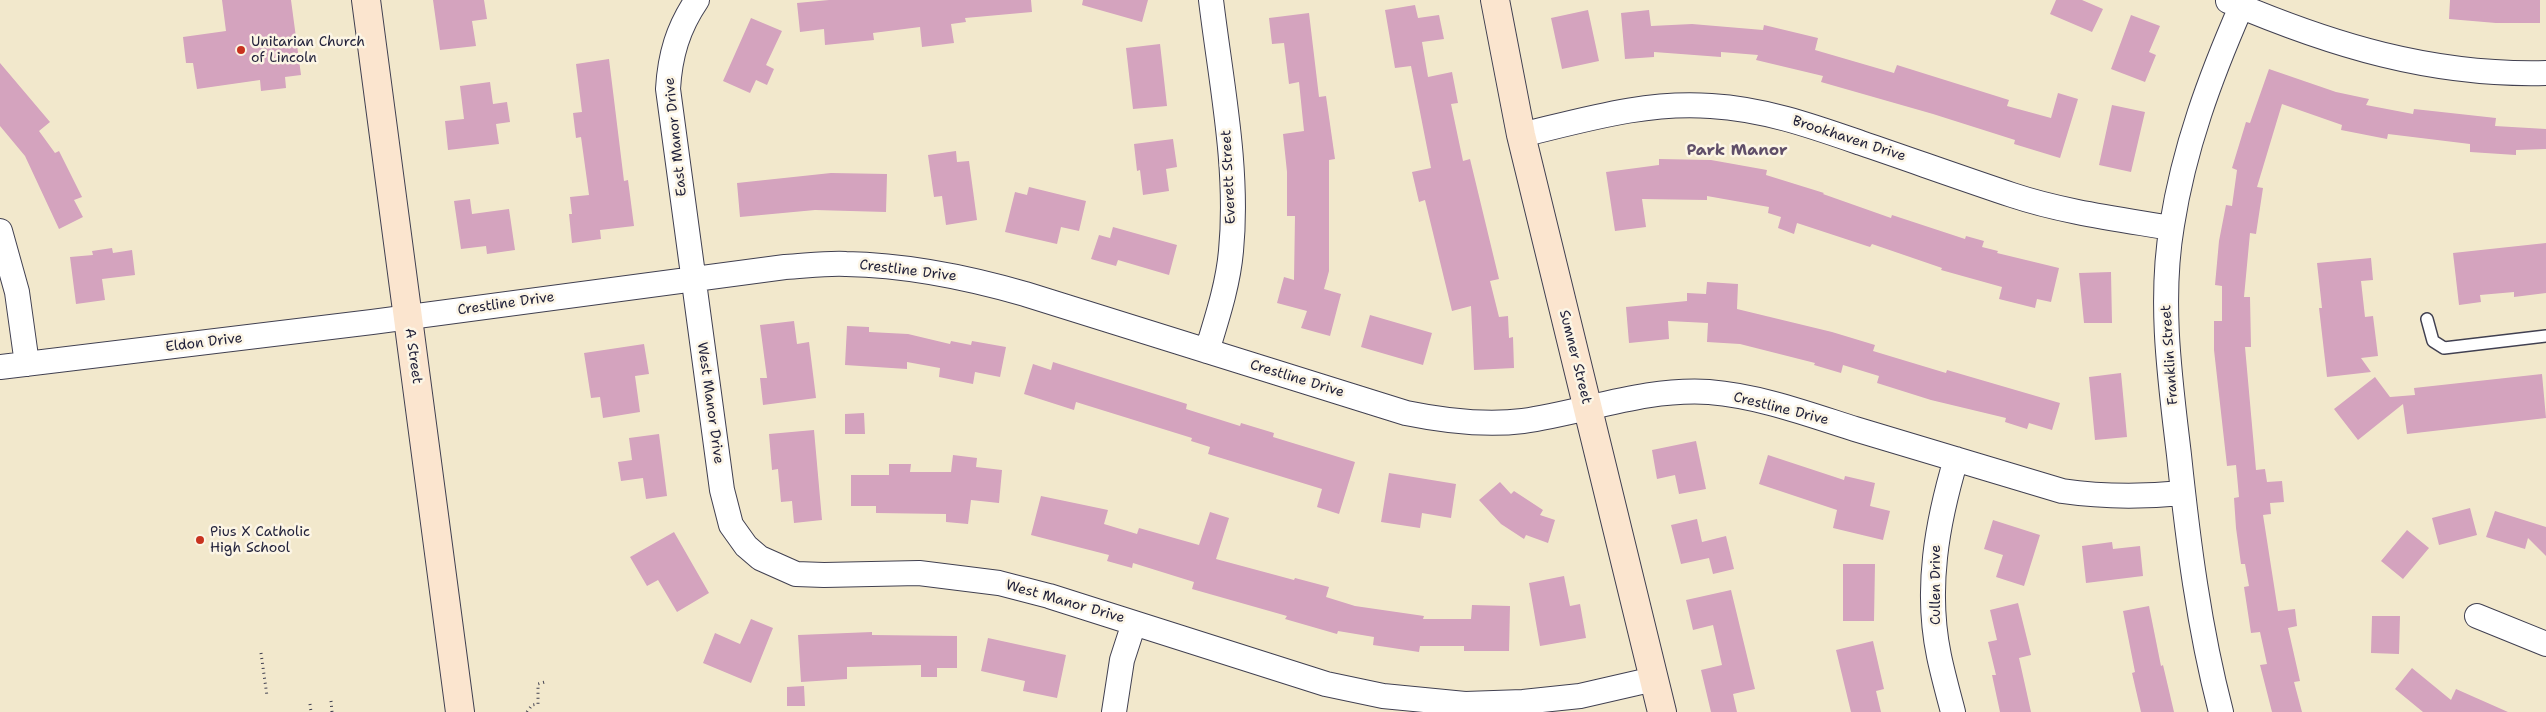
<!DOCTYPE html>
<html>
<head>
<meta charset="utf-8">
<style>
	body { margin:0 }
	canvas { display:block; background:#f2e8cc }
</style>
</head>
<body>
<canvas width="2546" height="712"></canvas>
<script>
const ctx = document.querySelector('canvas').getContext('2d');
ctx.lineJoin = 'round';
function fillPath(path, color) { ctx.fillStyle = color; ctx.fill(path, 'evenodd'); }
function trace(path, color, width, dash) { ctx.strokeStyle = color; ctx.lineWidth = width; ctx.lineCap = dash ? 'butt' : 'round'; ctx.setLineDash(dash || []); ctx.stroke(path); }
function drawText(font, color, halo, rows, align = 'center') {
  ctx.font = font + ' "Shantell Sans",sans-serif'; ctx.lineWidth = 5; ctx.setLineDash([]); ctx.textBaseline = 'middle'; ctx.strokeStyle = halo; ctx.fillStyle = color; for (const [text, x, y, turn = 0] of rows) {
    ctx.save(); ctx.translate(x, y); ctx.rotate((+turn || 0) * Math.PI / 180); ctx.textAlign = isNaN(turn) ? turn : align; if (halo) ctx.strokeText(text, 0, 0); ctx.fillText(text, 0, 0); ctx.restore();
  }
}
fillPath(new Path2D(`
	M222,0H291L301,75L285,77L286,88L261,91L260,80L197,89L193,63H186L183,37L226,31Z
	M433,0H484L487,19L472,21L476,46L440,50Z
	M829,0H1031L1032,12L965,18L966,22L951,24L954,43L922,47L920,27L873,33L874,40L825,45L824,29L800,32L797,3Z
	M1083,0H1148L1142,22L1082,5Z
	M2056,0H2082L2103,9L2092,32L2050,14Z
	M2450,0H2540V23H2496L2449,19Z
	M1415,5L1418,18L1439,15L1444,39L1422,42L1428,77L1452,72L1458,103L1451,104L1463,161L1470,159L1499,279L1490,281L1499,317L1508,316L1509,338L1513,337L1514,368L1474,370L1471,306L1452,311L1425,200L1419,202L1412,172L1431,168L1411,66L1395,68L1385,10Z
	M1588,10L1599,61L1562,69L1551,18Z
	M1649,10L1651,26L1692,24L1763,30L1764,25L1818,38L1815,50L1894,73L1897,65L2009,100L2007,106L2051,118L2058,93L2078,99L2060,158L2014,144L2015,140L1933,114L1821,82L1823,76L1756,60L1758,55L1721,52V57L1654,52V57L1625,59L1621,13Z
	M1309,13L1319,97L1326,96L1335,159L1329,160V271L1324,289L1341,294L1330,336L1301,328L1307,311L1277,303L1284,277L1294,280L1295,216H1287V172L1283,134L1304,131L1299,82L1289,84L1284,43L1272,44L1269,18Z
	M2131,15L2160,26L2149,52L2156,55L2145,82L2111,69Z
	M751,18L782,31L766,65L774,69L767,85L756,80L750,93L723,81Z
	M1160,44L1167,106L1133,109L1126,48Z
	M609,59L624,181L628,180L634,226L600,230L601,239L572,243L569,214H572L570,197L589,195L581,137L576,138L573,113L582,112L576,64Z
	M0,63L50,122L39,131L55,153L59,151L82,197L74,200L83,217L59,229L25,156L0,126Z
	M2269,69L2336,92L2369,99L2366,105L2413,114L2414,109L2496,118L2495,126L2546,129V149L2516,150V155L2470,152V144L2388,134L2387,139L2341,130L2342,125L2282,104L2257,187L2263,188L2256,234L2250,233L2244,297H2250L2251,347H2245L2256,470L2265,469L2267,482L2282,481L2284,502L2270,503L2271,514L2263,515L2278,611L2295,609L2297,626L2288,628L2300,681L2294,682L2302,712H2272L2260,665L2267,664L2260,632L2251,633L2244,587L2249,586L2245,564H2241L2236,528L2234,498L2239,497L2236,465L2227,466L2214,350V321H2222V286L2215,285L2219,241L2226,205L2232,206L2237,170L2232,168L2246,122L2250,123Z
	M490,82L493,104L507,102L510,122L496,124L499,144L448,150L445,121L464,119L460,86Z
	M2112,105L2145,112L2131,172L2099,165Z
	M1173,139L1177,167L1166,169L1169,191L1143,195L1140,170L1137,171L1134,144Z
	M956,151L957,162L969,161L977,220L946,225L942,196L934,197L928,155Z
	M1659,159L1711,160L1767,170L1766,175L1824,193L1823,194L1891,218L1892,215L1965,239L1966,236L1984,241L1982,247L1998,251L1997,253L2059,268L2051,302L2037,299L2035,308L1999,299L2002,287L1941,270L1942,268L1872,244L1870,247L1797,223L1794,234L1778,228L1781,217L1768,213L1769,207L1707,196V200L1642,199L1646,227L1615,231L1606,172L1659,165Z
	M831,173L887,174L886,212L815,210L740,217L737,183Z
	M1029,187L1086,201L1079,231L1061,227L1057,244L1005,232L1015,192L1027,195Z
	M470,199L472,214L509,209L515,250L487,254L486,246L461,249L454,201Z
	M1113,227L1177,245L1169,275L1118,260L1116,266L1091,259L1099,235L1110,238Z
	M2546,243V293L2514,297V292L2480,295L2481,302L2459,305L2453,253Z
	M112,248L113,253L132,250L135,275L102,279L105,300L76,304L70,257L93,255L92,251Z
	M2371,258L2373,280L2361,281L2365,317L2373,316L2378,356L2361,358L2371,372L2327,377L2319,308H2322L2317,263Z
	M2111,272L2112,323H2084L2079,273Z
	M1707,282L1738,284L1737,309L1832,332L1875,345L1873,351L1946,373L1947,370L2060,403L2052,430L2029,423L2027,429L2005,422L2006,418L1931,400L1877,383L1879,376L1843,365L1841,373L1814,365L1815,363L1740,344L1707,342L1708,323L1668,321L1669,339L1629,343L1626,307L1687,301V293L1706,294Z
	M1370,315L1432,333L1423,365L1361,347Z
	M794,321L797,344L809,342L816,398L763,405L760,378H767L760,325Z
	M847,326L869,327V332L908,334L950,344L951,341L971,345L972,341L1006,347L1000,377L975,372L973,384L939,377L940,368L907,362V369L845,365Z
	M644,344L649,374L635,376L640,412L603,418L600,397L591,398L584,353Z
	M1053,362L1187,404L1186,409L1240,426L1241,423L1274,433L1273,437L1355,462L1339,514L1317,507L1322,489L1208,454L1210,447L1191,441L1192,438L1076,402L1074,410L1024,394L1033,364L1051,370Z
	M2121,373L2127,437L2095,440L2089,377Z
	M2542,374L2546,418L2407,434L2403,404L2358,440L2334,409L2375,377L2390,397L2415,395L2414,388Z
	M864,413L865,434H845V414Z
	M814,430L822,520L794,523L792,501L781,502L778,469L772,470L769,434Z
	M659,434L667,496L646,499L643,478L621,481L618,462L632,460L629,438Z
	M1696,441L1706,489L1679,494L1675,475L1657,479L1652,450Z
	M953,455L977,458L976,467L1002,470L999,503L971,500L968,524L946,522V514L876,513V506H851V475H889V464H911L910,472H951Z
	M1768,455L1844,480L1845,476L1875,483L1870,506L1890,511L1883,540L1833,528L1837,510L1759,484Z
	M1389,473L1456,484L1451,518L1422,513L1420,528L1381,522Z
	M1500,482L1511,494L1514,491L1543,510L1540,515L1555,520L1548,543L1526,535L1524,539L1501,524L1479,500Z
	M1041,496L1108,510L1104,524L1137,534L1139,528L1199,545L1210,512L1229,518L1216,559L1294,580L1295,578L1329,587L1326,597L1355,606L1424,616L1423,619H1471L1472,605L1510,606L1509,651H1464V646H1420L1419,652L1373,645L1374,637L1338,631L1337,634L1285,619L1287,616L1192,589L1194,582L1133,563L1132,568L1107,561L1109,555L1031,535Z
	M2470,508L2477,535L2439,545L2432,518Z
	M2495,511L2546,527V556L2528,538L2525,549L2486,537Z
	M1697,519L1702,542L1726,536L1734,569L1713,574L1709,558L1681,564L1671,525Z
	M1993,520L2040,535L2024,586L1996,577L2003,555L1984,549Z
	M2407,530L2429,548L2403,579L2381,561Z
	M674,532L709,593L677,612L658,580L647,586L630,557Z
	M2112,542L2113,549L2140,546L2143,576L2086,583L2082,546Z
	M1843,564H1875L1874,621H1843Z
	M1564,576L1570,606L1580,604L1586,638L1540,646L1529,583Z
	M1731,590L1755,689L1733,694L1737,712H1711L1701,670L1722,665L1713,625L1693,630L1686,600Z
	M2018,603L2031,655L2019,658L2031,712H2000L1992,675H1996L1988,642L1997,640L1990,610Z
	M2149,606L2161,666L2163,665L2174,712H2141L2132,673L2135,672L2123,611Z
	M2372,616H2400L2399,654L2371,653Z
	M751,619L773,628L751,683L703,663L715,633L740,644Z
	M872,632V635L957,636V668H937V677H921V665L847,667V679L801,682L798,635Z
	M988,638L1066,655L1057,698L1023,691L1025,681L981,671Z
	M1873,641L1884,689L1876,691L1881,712H1851L1836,650Z
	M2412,668L2451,700L2456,689L2508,712H2423L2395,689Z
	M804,686L805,706H787V687Z`), '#d4a3be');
const lane = new Path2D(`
	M2427,319L2433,341L2444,348L2546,336`);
const street = new Path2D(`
	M697,0C678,28 670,55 668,89L722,490L731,525L746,546L760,558L796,574L824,575L919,573L999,583L1049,596L1326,684L1383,696L1465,704L1523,702L1580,696L1654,679
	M2228,1C2331,45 2432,76 2546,73
	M1521,135C1584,120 1646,101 1711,106C1764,109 1812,126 1861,143C1911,160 1961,178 2012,195C2063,212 2118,219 2171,228
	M0,231L17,292L27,364
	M1207,351C1217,318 1228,285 1231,251C1239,168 1221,83 1211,0
	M0,367L372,322L785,267C805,266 826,263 846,264C907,265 966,277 1025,294L1406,413C1445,421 1484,426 1523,421C1586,412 1644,388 1709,392C1759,396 1808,414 1855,429C1924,450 1993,470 2062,491C2103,497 2141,497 2183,493
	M2477,616L2546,644
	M1114,712L1122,660L1134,623
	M1953,712C1948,693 1943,675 1939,656C1925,589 1937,523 1956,459
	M2221,712C2199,628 2188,541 2179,455C2170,379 2159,302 2172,225C2184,148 2210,78 2241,7`);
const secondary = new Path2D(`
	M366,0L460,712
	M1495,0L1521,135L1662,712`);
trace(lane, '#414051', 14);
trace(street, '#414051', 26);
trace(secondary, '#414051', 30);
trace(new Path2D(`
	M261,653L267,696
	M331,701L332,712
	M310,704L311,712
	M527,712L532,705L538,704V684L545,682`), '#414051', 3, [1, 4]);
trace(lane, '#fff', 11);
trace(street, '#fff', 24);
trace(secondary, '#fbe5cf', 28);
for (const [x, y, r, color] of [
	[241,50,5,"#c8321e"],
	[200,540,5,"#c8321e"]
]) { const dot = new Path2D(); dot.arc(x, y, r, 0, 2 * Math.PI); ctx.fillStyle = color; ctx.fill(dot); trace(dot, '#fcf5e5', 2); }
drawText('14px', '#22223b', '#fcf5e5', [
	["Unitarian Church",251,42],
	["of Lincoln",251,58],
	["Pius X Catholic",210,532],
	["High School",210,548]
], 'left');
drawText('14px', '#22223b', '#fcf5e5', [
	["East Manor Drive",676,137,-96],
	["Brookhaven Drive",1849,139,18],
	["Everett Street",1229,177,-93],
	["Crestline Drive",908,271,7],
	["Crestline Drive",506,304,-8],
	["Eldon Drive",204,343,-7],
	["Franklin Street",2170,355,-94],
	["A Street",413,356,82],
	["Sumner Street",1575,357,76],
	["Crestline Drive",1297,379,17],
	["West Manor Drive",710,403,82],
	["Crestline Drive",1781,409,14],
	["Cullen Drive",1936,585,-90],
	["West Manor Drive",1065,602,16]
]);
drawText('bold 16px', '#604f69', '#fcf5e5', [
	["Park Manor",1737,151]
]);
</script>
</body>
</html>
